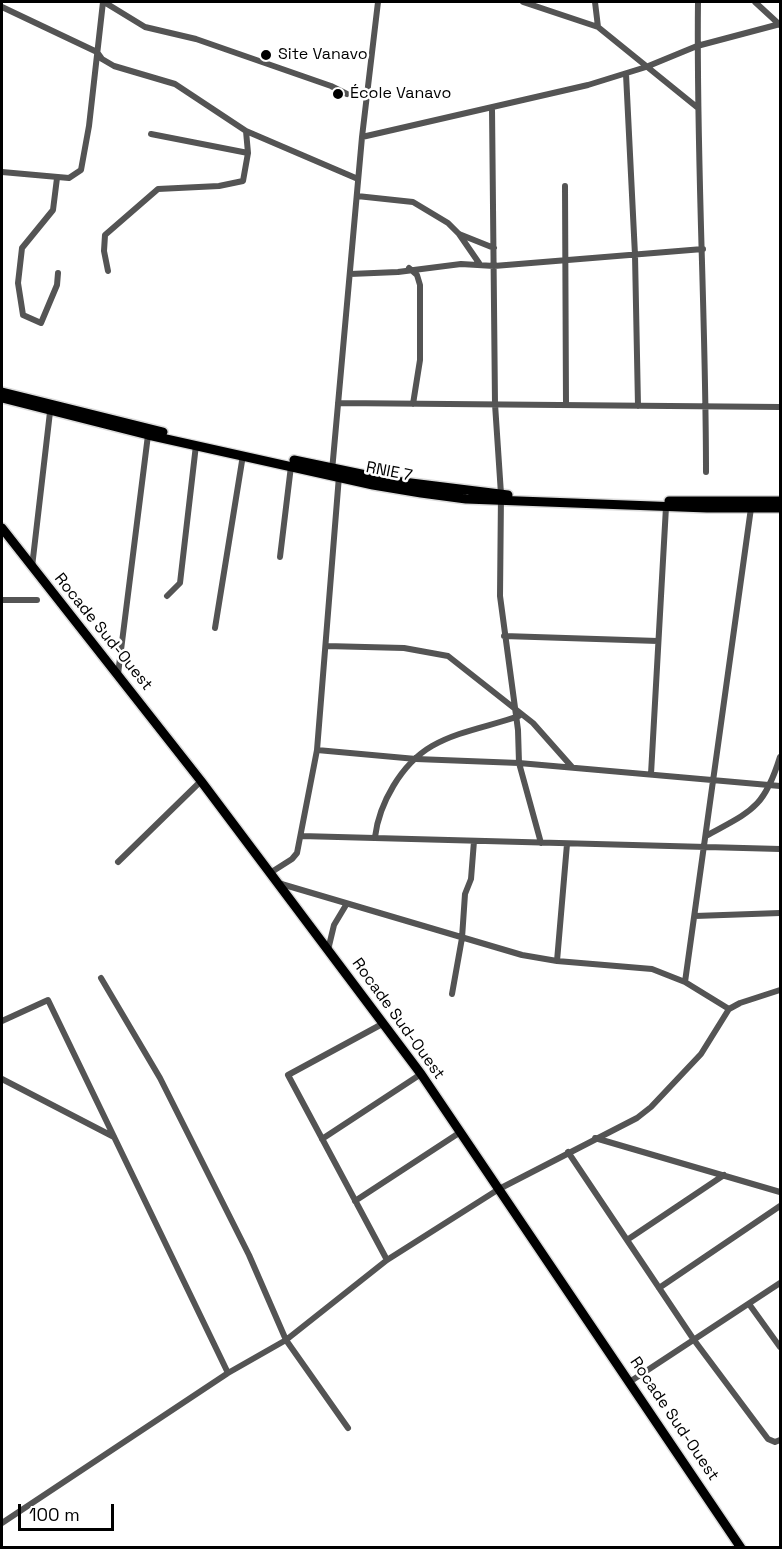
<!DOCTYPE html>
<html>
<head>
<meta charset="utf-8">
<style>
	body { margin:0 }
	#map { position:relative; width:782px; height:1549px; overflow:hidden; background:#fff; font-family:"Space Grotesk",sans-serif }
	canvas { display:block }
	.frame { position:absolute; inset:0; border:3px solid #000; pointer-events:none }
	.scale { position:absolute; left:18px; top:1504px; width:96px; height:27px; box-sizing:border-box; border:3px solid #000; border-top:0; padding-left:8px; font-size:18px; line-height:21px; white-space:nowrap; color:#000; -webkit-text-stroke:4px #fff; paint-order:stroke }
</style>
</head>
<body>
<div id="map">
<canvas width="782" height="1549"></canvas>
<div class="frame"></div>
<div class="scale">100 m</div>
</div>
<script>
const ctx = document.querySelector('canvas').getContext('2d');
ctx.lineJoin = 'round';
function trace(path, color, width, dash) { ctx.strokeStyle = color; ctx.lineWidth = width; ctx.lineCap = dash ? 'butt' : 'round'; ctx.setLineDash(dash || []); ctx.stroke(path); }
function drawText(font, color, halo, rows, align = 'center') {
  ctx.font = font + ' "Space Grotesk",sans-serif'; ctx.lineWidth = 5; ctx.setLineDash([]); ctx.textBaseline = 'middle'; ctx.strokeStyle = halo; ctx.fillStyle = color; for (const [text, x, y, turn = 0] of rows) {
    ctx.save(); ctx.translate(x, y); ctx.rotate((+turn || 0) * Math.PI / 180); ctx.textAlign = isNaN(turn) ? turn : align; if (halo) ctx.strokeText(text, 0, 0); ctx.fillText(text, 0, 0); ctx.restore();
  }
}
const primary = new Path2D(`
	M2,392L163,432
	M2,398L148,435L373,485L421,493L466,499L707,508H780
	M294,460L395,481L508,495
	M669,501H780
	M2,528L201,781L421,1074L741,1548`);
trace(primary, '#dbdbdb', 12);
trace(new Path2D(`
	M104,2L145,27L196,39L331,86L347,94
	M523,2L598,27L698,108
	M595,2L598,27
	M698,2C696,158 706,315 706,472
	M755,2L780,25
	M2,7L97,52L102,59L114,66L175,84L246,131L358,179
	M626,74L635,255L638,406
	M492,108L495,404L501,494L500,596L518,730L519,763L541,843
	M151,134L248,153
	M362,137L588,85L646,67L697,46L780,24
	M2,172L69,178L81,170L89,126L103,2
	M57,178L53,210L22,248L18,283L23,315L41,323L57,285L58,273
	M565,186L566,405
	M357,196L413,202L448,223L459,234L494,248
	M459,234L479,263
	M409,268L417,275L420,285V360L413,404
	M108,271L104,251L105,235L158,189L219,186L243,181L248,153L246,131
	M350,274L398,272L461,264L494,266L703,249
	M338,403L780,407
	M332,471L362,137L378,2
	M280,557L291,466
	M32,567L50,412
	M167,596L180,583L196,445
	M2,600H37
	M215,628L243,455
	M504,636L658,641
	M326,646L404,648L448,656L533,723L572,767
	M118,674L148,435
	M317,750L416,759L519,763L780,786
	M651,774L666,507
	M301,836L780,849
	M706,836C751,811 764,809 780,757
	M375,837C379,804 401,764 432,746C458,731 491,726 519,716
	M118,862L201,781
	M270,873L292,859L297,853L317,750L339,476
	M278,883L522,955L557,961L652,969L685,982L729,1009
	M695,916L780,913
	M328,950L334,925L346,905
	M557,961L567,844
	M101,978L160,1078L249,1255L286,1340L348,1428
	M685,982L751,508
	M452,994L462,938L465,894L471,879L474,841
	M2,1021L48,1000L228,1373
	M384,1023L288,1075L387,1260
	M2,1079L114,1137
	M595,1138L780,1192
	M322,1139L421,1074
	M568,1152L694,1340L768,1439L775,1442L780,1440
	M355,1201L459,1133
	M627,1240L724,1175
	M659,1288L780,1206
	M749,1304L780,1347
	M631,1381L780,1283
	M2,1523L228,1373L286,1340L387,1260L499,1189L637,1118L651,1107L701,1054L729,1009L740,1003L780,990`), '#545454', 6);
trace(primary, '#000', 9);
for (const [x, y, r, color] of [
	[266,55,6,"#000"],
	[338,94,6,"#000"]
]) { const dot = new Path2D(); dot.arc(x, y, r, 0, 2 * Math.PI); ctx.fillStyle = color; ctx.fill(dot); trace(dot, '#fff', 2); }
drawText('16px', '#000', '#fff', [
	["Site Vanavo",278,55],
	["École Vanavo",350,94]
], 'left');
drawText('16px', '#000', '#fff', [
	["RNIE 7",389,472,11],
	["Rocade Sud-Ouest",103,632,51],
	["Rocade Sud-Ouest",398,1019,54],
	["Rocade Sud-Ouest",674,1419,56]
]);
</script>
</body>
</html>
